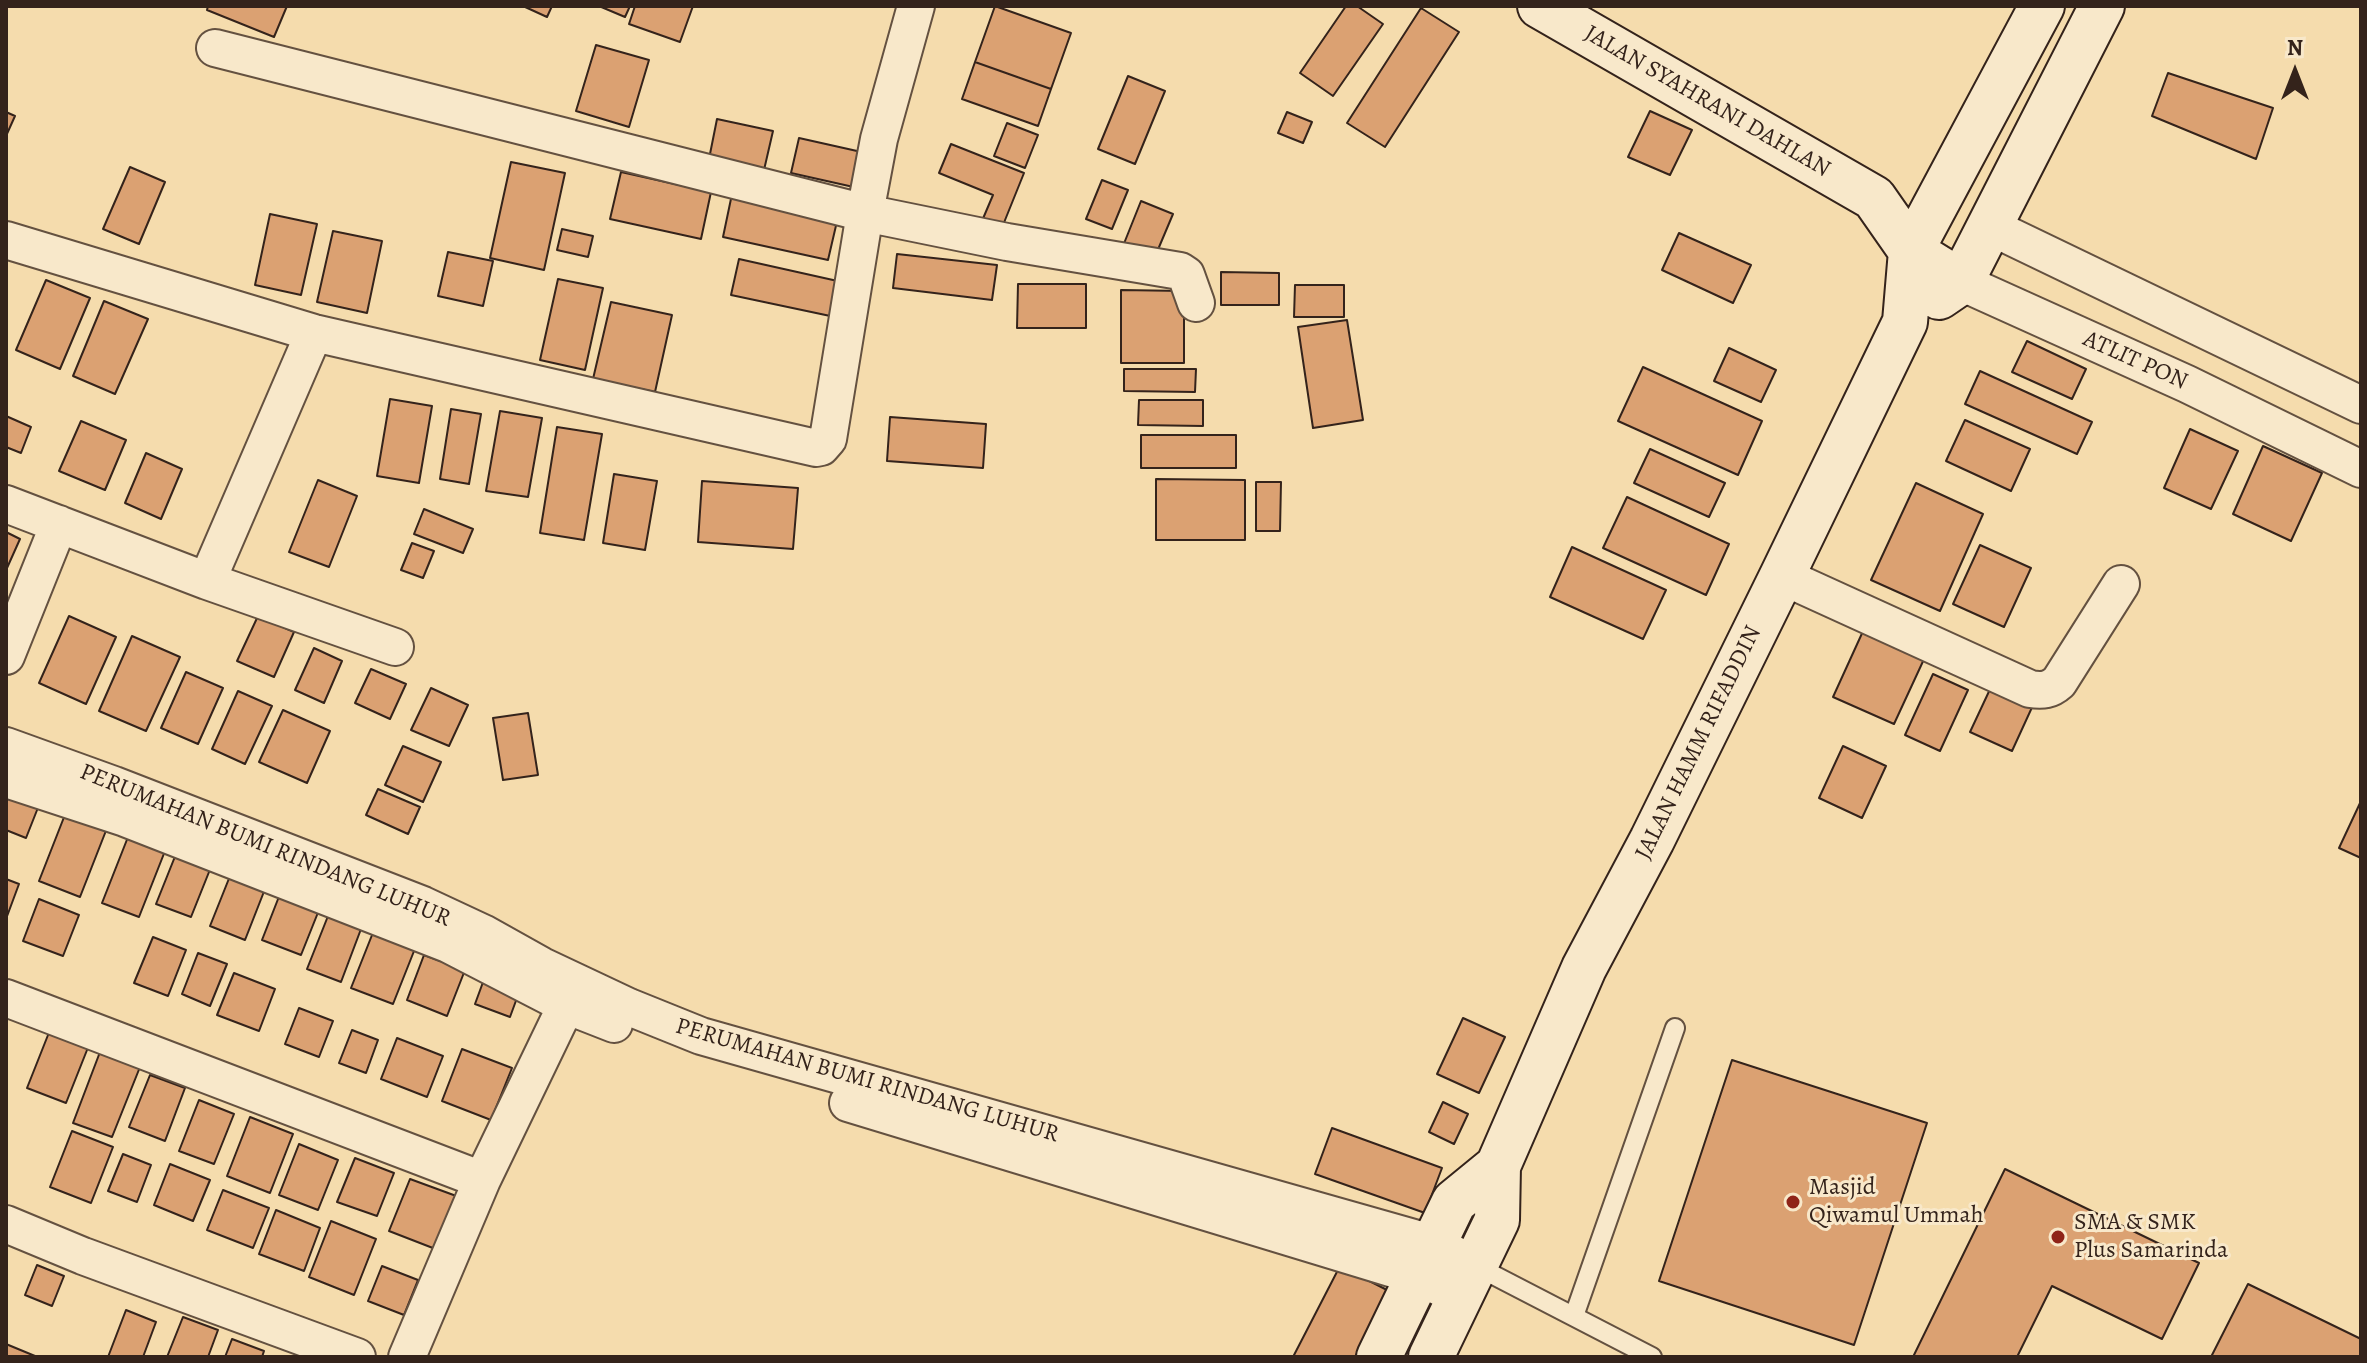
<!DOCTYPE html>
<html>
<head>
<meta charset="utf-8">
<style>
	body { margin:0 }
	#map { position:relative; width:2367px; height:1363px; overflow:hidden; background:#f5dcad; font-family:Alegreya,serif }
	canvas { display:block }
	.frame { position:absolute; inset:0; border:8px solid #34231b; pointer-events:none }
	.north { position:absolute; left:2255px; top:32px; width:80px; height:80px; -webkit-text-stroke:6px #f8e8ca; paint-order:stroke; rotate:0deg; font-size:22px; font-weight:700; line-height:32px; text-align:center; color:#34231b }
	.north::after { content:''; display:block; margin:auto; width:28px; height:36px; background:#34231b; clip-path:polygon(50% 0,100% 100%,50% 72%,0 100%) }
</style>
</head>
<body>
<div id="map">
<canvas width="2367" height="1363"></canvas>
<div class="frame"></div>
<div class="north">N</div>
</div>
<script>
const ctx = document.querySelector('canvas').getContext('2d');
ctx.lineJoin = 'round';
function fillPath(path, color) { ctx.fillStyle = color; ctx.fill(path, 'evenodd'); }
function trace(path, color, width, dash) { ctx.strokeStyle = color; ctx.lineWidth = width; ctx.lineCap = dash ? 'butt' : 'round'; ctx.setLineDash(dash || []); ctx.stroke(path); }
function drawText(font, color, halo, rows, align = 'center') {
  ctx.font = font + ' Alegreya,serif'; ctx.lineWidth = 6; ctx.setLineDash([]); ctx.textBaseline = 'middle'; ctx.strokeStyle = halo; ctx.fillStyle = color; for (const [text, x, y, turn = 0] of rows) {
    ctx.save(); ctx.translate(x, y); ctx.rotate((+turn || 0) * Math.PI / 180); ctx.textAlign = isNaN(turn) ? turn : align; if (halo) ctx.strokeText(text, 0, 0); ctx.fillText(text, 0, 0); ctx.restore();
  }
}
const building = new Path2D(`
	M208,6H287L274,37L207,10Z
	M523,6H552L547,17Z
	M599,6H630L625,17Z
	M635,6H693L680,42L629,24Z
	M995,6L1071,33L1051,89L975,62Z
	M1346,6H1357L1383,24L1333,96L1300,73Z
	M1421,8L1459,32L1385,147L1347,123Z
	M596,45L649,60L629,127L576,111Z
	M975,62L1051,89L1038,126L962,99Z
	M2168,73L2273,108L2256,159L2152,116Z
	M1128,76L1165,91L1135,164L1098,149Z
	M1650,111L1692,130L1670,175L1628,157Z
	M6,112L15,116L6,136Z
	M1287,112L1312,122L1303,143L1278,133Z
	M717,119L773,131L764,170L709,159Z
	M1007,123L1038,135L1025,168L994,156Z
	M799,138L866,153L858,188L791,173Z
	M951,144L1024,173L999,235L979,228L993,195L939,173Z
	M511,162L565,173L544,270L490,258Z
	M130,167L165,182L139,244L103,229Z
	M621,172L711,192L701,239L610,219Z
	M1102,180L1128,190L1112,229L1086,219Z
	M732,194L838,217L828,260L723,237Z
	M1141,201L1173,214L1154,259L1123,246Z
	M270,214L317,224L301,295L255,285Z
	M562,229L593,236L588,257L557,250Z
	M333,231L382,241L367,313L317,302Z
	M1679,233L1751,265L1733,303L1662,270Z
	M448,252L493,261L483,306L438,296Z
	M897,254L997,265L992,300L893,288Z
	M739,259L842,282L835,317L731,295Z
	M1221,272L1279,273V305H1221Z
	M558,279L603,288L585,370L540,360Z
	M46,280L90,298L60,369L16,350Z
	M1018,284H1086V328H1017Z
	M1295,285H1344V317H1294Z
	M1121,290L1184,291V363H1121Z
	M104,301L148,319L115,394L73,376Z
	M611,302L672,315L655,392L593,379Z
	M1347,320L1363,420L1313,428L1298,327Z
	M2027,341L2086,369L2072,399L2012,372Z
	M1729,348L1776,370L1761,402L1714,381Z
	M1643,367L1762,421L1738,475L1618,421Z
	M1124,369H1196L1195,392L1124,391Z
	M1980,371L2092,422L2077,454L1965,404Z
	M390,399L432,406L419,483L377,476Z
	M1139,400H1203V426L1138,425Z
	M451,409L481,414L469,484L440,479Z
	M500,411L542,418L528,497L486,491Z
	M6,416L31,427L21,453L6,447Z
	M890,417L986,424L983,468L887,461Z
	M1965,420L2030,449L2011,491L1946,461Z
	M81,421L126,440L105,490L59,471Z
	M557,427L602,434L584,540L540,533Z
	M2190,429L2238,451L2211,509L2164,488Z
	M1141,435H1236V468H1141Z
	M2263,446L2322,473L2291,541L2233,514Z
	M1650,449L1725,483L1709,517L1634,483Z
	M146,453L182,469L161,519L125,503Z
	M614,474L657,481L645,550L603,543Z
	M1156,479L1245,480V540H1156Z
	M318,480L357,496L329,567L289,552Z
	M702,481L798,488L793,549L698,542Z
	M1256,482H1281L1280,531H1256Z
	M1916,483L1983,514L1940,611L1871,580Z
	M1627,497L1729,544L1706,595L1603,548Z
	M424,509L473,529L463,553L414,534Z
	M6,532L20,539L7,568H6Z
	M412,543L434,551L423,578L401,570Z
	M1980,545L2031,568L2004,627L1953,604Z
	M1572,547L1666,590L1643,639L1550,597Z
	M69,616L116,637L86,704L39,683Z
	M258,616L294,632L274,677L237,661Z
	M1864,629L1925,657L1894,724L1833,697Z
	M132,636L180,657L146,731L99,711Z
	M314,648L342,661L324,703L295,690Z
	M371,669L406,684L390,719L355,703Z
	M186,672L223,688L198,744L161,728Z
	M1933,674L1968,690L1940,751L1905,735Z
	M1992,685L2034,703L2012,751L1970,732Z
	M431,688L468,705L449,746L411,730Z
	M238,691L272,706L245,764L212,749Z
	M283,710L330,731L307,783L259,762Z
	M528,713L538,775L503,780L493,718Z
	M403,746L441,762L423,802L385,785Z
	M1843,746L1886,766L1862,818L1819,798Z
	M6,787L41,800L26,838L6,830Z
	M378,789L420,807L408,834L366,815Z
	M2361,801V858L2339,848Z
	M68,807L109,823L80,897L39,881Z
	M128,837L165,851L139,917L102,903Z
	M176,854L211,867L191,917L156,904Z
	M230,876L265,889L245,940L210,926Z
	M6,879L19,884L6,919Z
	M280,894L319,910L301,955L262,940Z
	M39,899L79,915L63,956L23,941Z
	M328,916L361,929L341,982L307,969Z
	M376,925L418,941L393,1004L351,988Z
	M153,937L186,950L168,996L134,983Z
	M198,953L227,964L210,1006L182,994Z
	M424,955L465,970L447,1016L407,1000Z
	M234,973L275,989L259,1031L217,1015Z
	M486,974L521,987L510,1017L475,1004Z
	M299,1008L333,1021L319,1057L285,1044Z
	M1463,1018L1505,1037L1479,1093L1437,1074Z
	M50,1030L89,1045L66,1103L27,1088Z
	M352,1030L378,1040L366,1073L339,1063Z
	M397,1038L443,1056L427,1097L381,1079Z
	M462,1049L512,1068L491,1120L442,1101Z
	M100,1052L140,1067L112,1137L73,1123Z
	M1732,1060L1927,1123L1854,1345L1659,1281Z
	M150,1075L185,1088L165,1141L129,1127Z
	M199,1100L234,1114L214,1164L179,1151Z
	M1443,1102L1468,1114L1454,1144L1429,1132Z
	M250,1117L293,1134L270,1193L227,1176Z
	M1332,1128L1442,1168L1425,1213L1315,1174Z
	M72,1131L113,1147L91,1203L50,1187Z
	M299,1144L338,1160L318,1210L279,1195Z
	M123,1154L151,1165L137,1202L108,1191Z
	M355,1158L394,1173L377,1216L337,1202Z
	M170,1164L210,1180L193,1221L154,1205Z
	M2005,1169L2199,1263L2162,1339L2052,1286L2017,1357H1913Z
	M410,1179L459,1197L438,1250L389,1231Z
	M223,1190L269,1208L253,1248L207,1230Z
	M276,1210L320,1228L304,1271L259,1254Z
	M331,1221L376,1239L354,1295L309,1277Z
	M37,1265L64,1276L52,1306L25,1295Z
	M382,1266L418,1280L404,1315L368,1301Z
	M1340,1266L1389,1291L1355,1357H1293Z
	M2248,1284L2361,1339V1357H2211Z
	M126,1310L156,1322L143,1357H108Z
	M183,1317L218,1330L208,1357H167Z
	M232,1339L264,1351L262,1357H225Z
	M6,1344L35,1356V1357H6Z`);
fillPath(building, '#dba172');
trace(building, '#34231b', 2);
const lane = new Path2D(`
	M1476,1266L1652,1357
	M1574,1316L1675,1028`);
const street = new Path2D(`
	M215,48L865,213L1007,242L1180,271L1186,275L1196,303
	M1989,226L2361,405
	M6,240L314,333L816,448L821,447L828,439L865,213L879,139L916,6
	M1961,282L2187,384L2361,469
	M6,504L207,581L395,647
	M1782,576L2030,689C2043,691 2050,690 2059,682L2121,584
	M207,581L314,333
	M6,656L59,524
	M6,746L114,785L423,905L483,933L542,966L629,1007L701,1036L1435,1244L1476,1266
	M6,779L125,818L448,944L568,1006L614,1024
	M6,998L482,1180
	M848,1103L1417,1276L1460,1297
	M6,1224L83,1256L357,1357
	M407,1357L482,1180L577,983`);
const secondary = new Path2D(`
	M1540,6L1874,198L1911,251L1961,282
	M1939,297L1961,282L2102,6
	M1379,1357L1454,1202L1498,1166
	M1431,1357L1497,1220L1498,1166L1584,968L1652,840L1782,576L1905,322L1911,251L2042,6`);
trace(lane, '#645140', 22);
trace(street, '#645140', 40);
trace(secondary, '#34231b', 48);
trace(lane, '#f8e8ca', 18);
trace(street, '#f8e8ca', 36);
trace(secondary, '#f8e8ca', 44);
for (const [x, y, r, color] of [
	[1793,1202,8,"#8f2418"],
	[2058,1237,8,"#8f2418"]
]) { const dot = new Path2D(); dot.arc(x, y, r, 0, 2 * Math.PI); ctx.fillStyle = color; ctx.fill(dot); trace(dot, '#f8e8ca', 3); }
drawText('24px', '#34231b', '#f8e8ca', [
	["JALAN SYAHRANI DAHLAN",1707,102,30],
	["ATLIT PON",2135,361,24],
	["JALAN HAMM RIFADDIN",1699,743,-64],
	["PERUMAHAN BUMI RINDANG LUHUR",265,846,22],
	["PERUMAHAN BUMI RINDANG LUHUR",867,1081,16]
]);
drawText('24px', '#34231b', '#f8e8ca', [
	["Masjid",1809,1188],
	["Qiwamul Ummah",1809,1216],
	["SMA & SMK",2074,1223],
	["Plus Samarinda",2074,1251]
], 'left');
</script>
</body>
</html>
